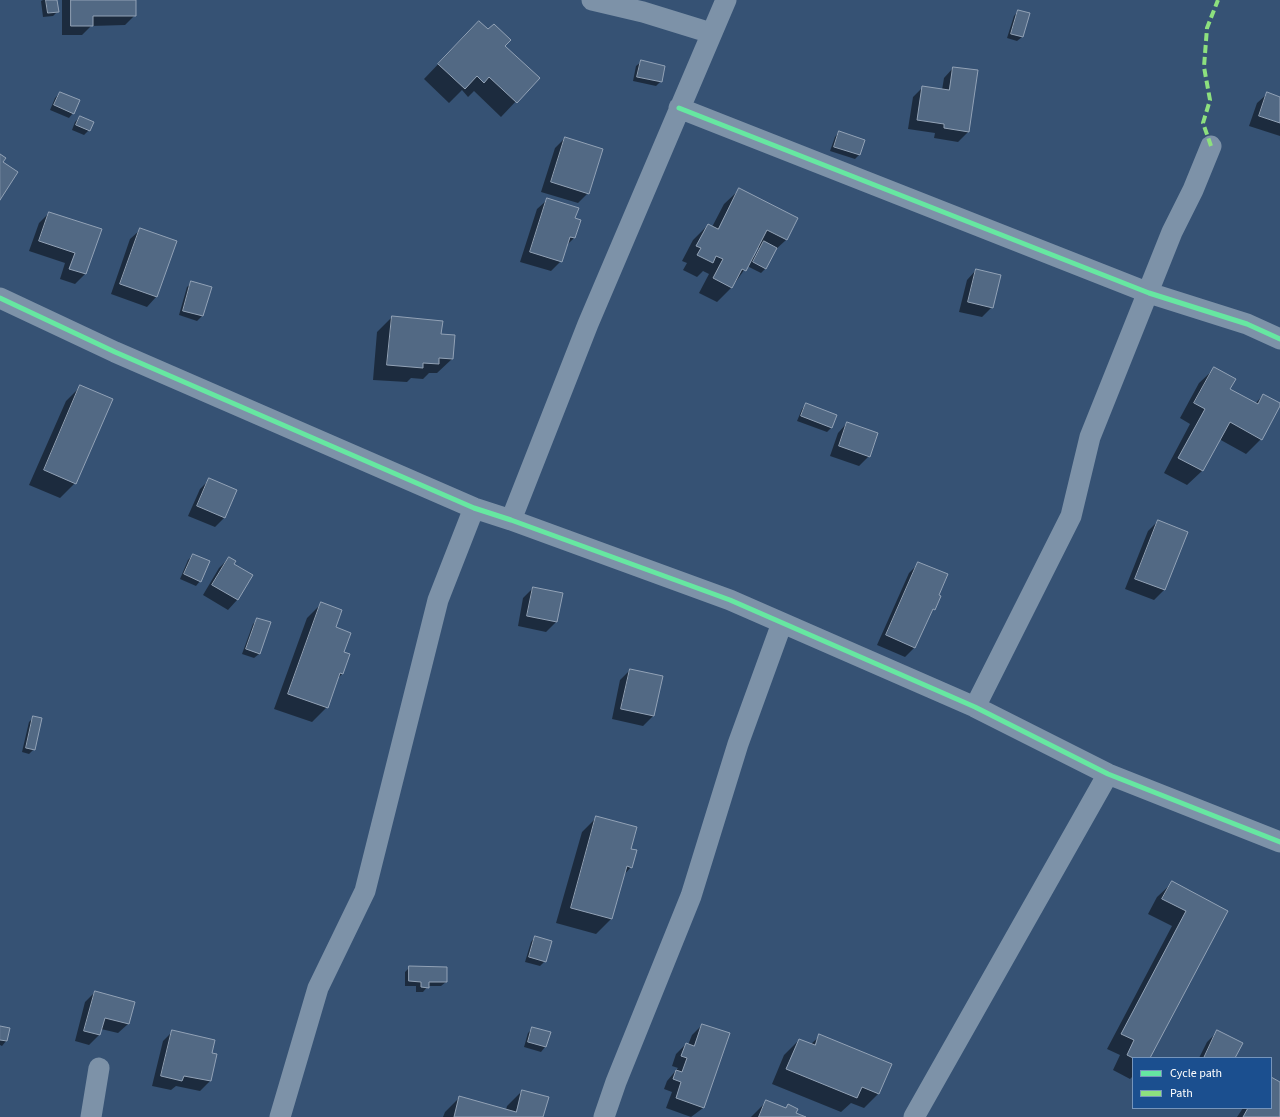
<!DOCTYPE html>
<html>
<head>
<meta charset="utf-8">
<style>
	body { margin:0 }
	#map { position:relative; width:1280px; height:1117px; overflow:hidden; background:#365274; font-family:"Source Sans 3",sans-serif }
	canvas { display:block }
	.legend { position:absolute; left:1132px; top:1057px; width:140px; height:52px; box-sizing:border-box; background:#1b4f8f; border:1px solid #7695bc; margin:0; padding:5px 7px; list-style:none; font-size:12px; color:#fff }
	.legend li { display:flex; align-items:center; gap:8px; height:20px }
	.legend b { width:20px; border:1px solid #7695bc }
</style>
</head>
<body>
<div id="map">
<canvas width="1280" height="1117"></canvas>
<ul class="legend">
<li><b style="height:5px;background:#66e7a1"></b>Cycle path</li>
<li><b style="height:5px;background:#8de07e"></b>Path</li>
</ul>
</div>
<script>
const ctx = document.querySelector('canvas').getContext('2d');
ctx.lineJoin = 'round';
function fillPath(path, color) { ctx.fillStyle = color; ctx.fill(path, 'evenodd'); }
function trace(path, color, width, dash) { ctx.strokeStyle = color; ctx.lineWidth = width; ctx.lineCap = dash ? 'butt' : 'round'; ctx.setLineDash(dash || []); ctx.stroke(path); }
fillPath(new Path2D(`
	M43,0H56L58,11L53,16L43,17L41,1Z
	M62,0H135V15L125,25L91,26L82,35H62Z
	M1018,11L1022,37L1017,41L1007,38L1014,16Z
	M464,37L504,46L538,78L501,117L474,91L468,97L462,90L449,103L424,79Z
	M641,62L661,81L656,86L633,81L636,66Z
	M953,68L968,132L958,142L934,138L935,133L908,129L913,97L923,87L942,90L944,78Z
	M60,93L73,113L69,118L50,110L55,98Z
	M1267,94L1280,98V136L1249,126L1257,103Z
	M80,117L89,130L84,135L72,130L75,122Z
	M839,132L859,155L855,159L830,151L835,137Z
	M565,138L588,193L578,203L541,192L555,148Z
	M739,190L797,219L786,240L774,251L766,268L761,273L747,266L732,287L717,302L699,293L709,274L703,271L697,277L683,270L687,263L682,261L693,240L708,225L712,227L724,204ZM756,247L759,248L754,257L752,256Z
	M547,200L574,219L580,221L574,238L565,247L561,261L551,271L520,262L537,209Z
	M49,213L100,230L85,274L75,284L60,279L65,263L29,251L39,223Z
	M140,230L156,297L147,307L111,294L130,239Z
	M976,270L992,307L982,317L959,312L967,280Z
	M192,283L210,288L202,316L197,321L179,315L187,287Z
	M392,317L440,335L452,359L437,373H429L423,379L411,378L407,382L373,380L377,332Z
	M1214,369L1229,389L1255,404L1263,395L1261,439L1246,454L1219,439L1202,471L1187,485L1164,473L1190,424L1180,418L1199,383Z
	M81,386L75,483L60,498L29,485L66,401Z
	M806,405L832,427L827,432L797,421L802,409Z
	M847,423L869,456L859,466L830,456L838,433Z
	M210,479L225,517L215,527L188,516L200,489Z
	M1158,521L1187,532L1164,590L1154,600L1125,589L1148,531Z
	M193,555L200,581L196,586L180,579L188,560Z
	M229,558L233,565L252,575L237,600L228,610L203,595L219,568Z
	M919,563L938,595L934,609L930,613L915,647L905,657L877,645L909,573Z
	M533,588L556,622L546,632L518,626L523,598Z
	M322,603L335,628L343,652L342,674L337,679L327,707L312,722L274,709L307,618Z
	M258,619L259,654L254,658L242,654L253,624Z
	M630,670L662,677L653,716L643,726L612,719L620,680Z
	M34,717V749L29,754L22,752L29,722Z
	M597,817L630,850L631,867L623,876L611,919L596,934L556,923L582,832Z
	M1172,883L1226,911L1148,1058H1133V1076L1130,1079L1113,1070L1120,1055L1107,1049L1172,926L1148,914L1157,897Z
	M535,937L545,961L540,966L525,962L531,942Z
	M410,967L446,982L441,986H428L423,992H416V986H405V972Z
	M95,992L128,1024L118,1033L101,1029L99,1035L89,1045L75,1041L85,1002Z
	M702,1025L728,1034L703,1108L691,1117L666,1108L672,1092L664,1089L667,1081L678,1068L672,1066L676,1054L686,1044L688,1045L692,1035Z
	M0,1027L6,1041L2,1046L0,1045Z
	M533,1028L549,1033L545,1047L541,1052L524,1047L528,1033Z
	M173,1031L216,1055L210,1081L200,1091L176,1086L171,1090L152,1086L163,1041Z
	M1217,1032L1234,1058H1199L1207,1042Z
	M820,1036L878,1094L864,1108L851,1103L841,1112L772,1084L784,1055L799,1040L811,1044Z
	M1271,1078L1280,1084V1117H1237L1243,1108H1271Z
	M522,1091L542,1117H443L445,1112L460,1097L506,1110L507,1106Z
	M767,1101L785,1109L788,1106L795,1113L804,1117H751Z`), '#0007');
const building = new Path2D(`
	M46,0H57L59,12L48,13Z
	M71,0H136V16H93V26H71Z
	M1018,10L1030,13L1023,37L1011,34Z
	M479,21L488,29L494,24L511,40L505,46L540,78L517,103L489,77L484,83L477,76L465,89L438,64Z
	M641,60L665,66L662,82L637,77Z
	M953,67L978,70L969,132L944,128V124L917,120L922,86L949,90Z
	M60,92L80,100L74,114L54,105Z
	M1267,92L1280,97V123L1259,116Z
	M80,116L94,122L90,131L76,125Z
	M839,131L865,140L860,155L834,147Z
	M565,137L603,149L589,194L551,182Z
	M0,154L6,158L3,162L18,172L0,200Z
	M739,188L798,218L787,240L767,230L746,271L742,269L732,288L713,278L723,259L716,256L713,263L697,255L701,248L696,246L708,224L718,229Z
	M547,198L579,208L575,218L581,220L575,238L570,237L562,262L530,252Z
	M49,212L102,229L86,274L69,269L75,253L39,241Z
	M140,228L177,241L157,297L120,284Z
	M764,241L777,248L766,269L753,262Z
	M976,269L1001,275L993,308L968,302Z
	M191,281L212,287L203,316L183,311Z
	M392,316L443,321L441,334L455,335L453,359L439,358V364L423,363V368L387,365Z
	M1214,367L1236,379L1230,389L1258,404L1263,394L1280,403V406L1262,440L1230,422L1203,471L1178,458L1205,409L1194,403Z
	M80,385L113,399L76,484L44,470Z
	M806,403L837,415L832,428L801,416Z
	M847,422L878,433L870,457L839,446Z
	M209,478L237,490L225,518L197,506Z
	M1158,520L1188,532L1165,590L1135,579Z
	M193,554L210,561L201,582L184,574Z
	M229,557L236,561L234,564L253,575L238,600L212,585Z
	M918,562L948,574L939,595L941,596L935,610L933,609L915,648L886,635Z
	M533,587L563,593L557,622L527,616Z
	M321,602L342,610L336,627L351,633L344,652L350,654L343,674L340,673L328,708L288,694Z
	M257,618L271,622L260,654L246,649Z
	M630,669L663,676L654,716L621,709Z
	M33,716L42,718L35,750L26,748Z
	M596,816L637,827L631,849L637,850L632,868L627,866L612,919L571,908Z
	M1172,881L1228,911L1150,1058H1133L1127,1055L1134,1040L1121,1034L1186,911L1162,899Z
	M535,936L552,941L546,962L529,957Z
	M409,966L447,967V982H429V988L421,987V982L409,981Z
	M95,991L135,1002L129,1024L105,1018L100,1035L84,1031Z
	M702,1024L730,1033L704,1108L676,1098L681,1082L673,1079L676,1070L682,1072L687,1058L681,1056L686,1043L694,1046Z
	M0,1026L10,1028L7,1041L0,1040Z
	M532,1027L551,1032L546,1047L528,1042Z
	M172,1030L215,1040L212,1053L217,1054L211,1081L184,1076L182,1081L161,1076Z
	M1217,1030L1243,1043L1235,1058H1204Z
	M819,1034L892,1064L879,1094L862,1087L857,1098L786,1069L799,1039L815,1045Z
	M1271,1077L1280,1082V1117H1243L1248,1108H1271Z
	M522,1090L549,1097L543,1117H454L459,1096L516,1112Z
	M766,1100L786,1108L788,1104L798,1109L796,1113L806,1117H759Z`);
fillPath(building, '#526984');
trace(building, '#92a2b6', 1);
trace(new Path2D(`
	M592,0L643,12L711,33
	M679,108L1149,293L1247,324L1280,339
	M0,298L115,352L474,508L511,520L730,600L975,707L1108,774L1280,842
	M511,520L588,324L726,0
	M975,707L1071,516L1090,437L1172,232L1193,190L1211,146
	M91,1117L99,1068
	M280,1117L318,988L365,891L438,600L474,508
	M604,1117L616,1082L691,896L738,744L782,623
	M914,1117L1108,774`), '#7d92a8', 21);
trace(new Path2D(`
	M1211,146L1203,123L1210,100L1204,67L1207,28L1218,0`), '#8de07e', 4, [8, 4]);
trace(new Path2D(`
	M679,108L1149,293L1247,324L1280,339
	M0,298L115,352L474,508L511,520L730,600L975,707L1108,774L1280,842`), '#66e7a1', 5);
</script>
</body>
</html>
